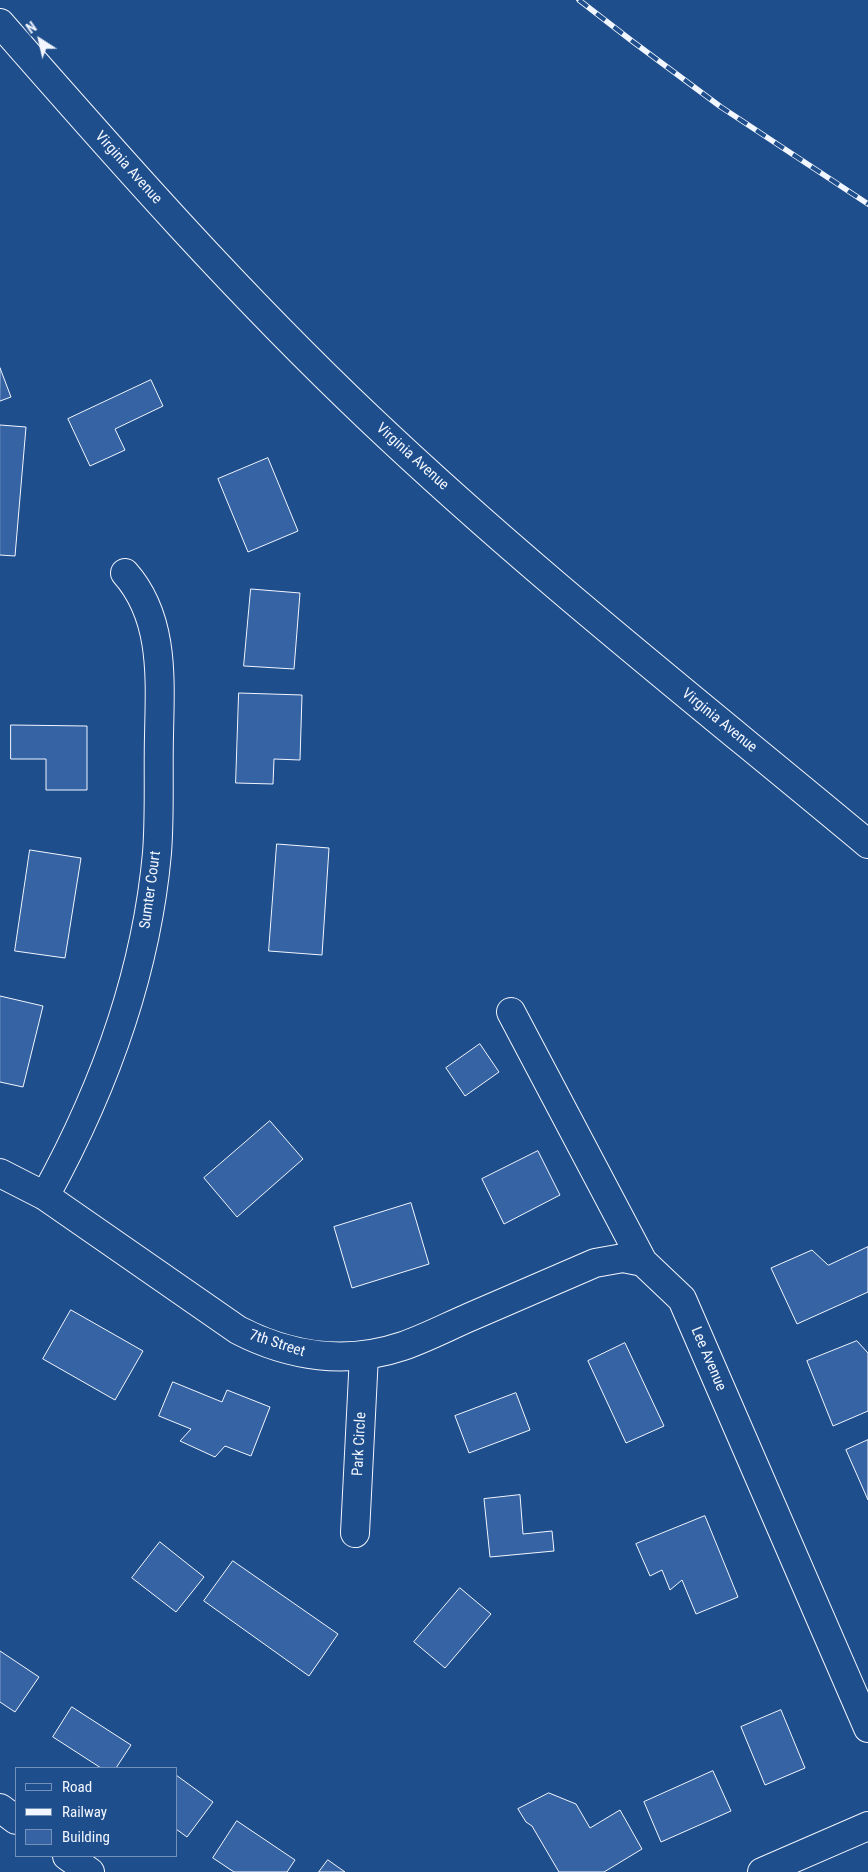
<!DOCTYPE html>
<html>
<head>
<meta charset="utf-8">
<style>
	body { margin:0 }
	#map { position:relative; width:868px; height:1872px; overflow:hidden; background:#1f4e8c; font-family:"Roboto Condensed",sans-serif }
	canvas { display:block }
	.legend { position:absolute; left:15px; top:1767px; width:162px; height:90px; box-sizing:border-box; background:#1f4e8c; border:1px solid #7391ba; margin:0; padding:6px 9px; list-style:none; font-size:15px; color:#f2f6ff }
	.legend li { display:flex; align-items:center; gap:10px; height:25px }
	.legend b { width:25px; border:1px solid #7391ba }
	.north { position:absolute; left:15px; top:15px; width:50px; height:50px; -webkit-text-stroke:4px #1f4e8c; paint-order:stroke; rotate:325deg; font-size:14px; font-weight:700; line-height:20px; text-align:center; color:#f2f6ff }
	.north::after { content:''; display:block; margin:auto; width:18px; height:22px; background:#f2f6ff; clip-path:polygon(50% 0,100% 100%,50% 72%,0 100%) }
</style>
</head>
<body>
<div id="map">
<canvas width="868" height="1872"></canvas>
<ul class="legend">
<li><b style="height:6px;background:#1f4e8c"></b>Road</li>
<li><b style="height:6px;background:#f2f6ff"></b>Railway</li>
<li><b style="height:14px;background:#3563a3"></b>Building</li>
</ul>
<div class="north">N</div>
</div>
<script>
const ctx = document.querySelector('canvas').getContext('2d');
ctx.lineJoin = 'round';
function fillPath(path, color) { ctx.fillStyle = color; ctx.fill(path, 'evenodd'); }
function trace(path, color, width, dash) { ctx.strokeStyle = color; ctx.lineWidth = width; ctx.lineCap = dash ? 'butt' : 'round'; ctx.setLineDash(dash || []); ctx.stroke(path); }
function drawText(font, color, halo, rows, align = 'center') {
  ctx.font = font + ' "Roboto Condensed",sans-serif'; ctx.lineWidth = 4; ctx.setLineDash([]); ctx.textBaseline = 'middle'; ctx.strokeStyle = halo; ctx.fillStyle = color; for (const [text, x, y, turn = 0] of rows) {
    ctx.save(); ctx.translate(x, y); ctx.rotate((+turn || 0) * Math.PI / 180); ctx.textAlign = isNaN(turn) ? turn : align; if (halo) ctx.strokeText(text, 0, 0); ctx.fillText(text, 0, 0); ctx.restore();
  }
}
const building = new Path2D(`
	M0,368L11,397L0,401Z
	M151,380L163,406L115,429L125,450L90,466L68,419Z
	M0,425L26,427L15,556L0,555Z
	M268,458L298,531L248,552L218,479Z
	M251,589L300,593L294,669L244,666Z
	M239,693L302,695L300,760L274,759L273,784L236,783Z
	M11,725L87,726V790H46V759H11Z
	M277,844L329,848L322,955L269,951Z
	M30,850L81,858L65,958L15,951Z
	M0,996L43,1006L23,1087L0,1082Z
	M480,1044L499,1072L465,1096L446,1068Z
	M270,1121L303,1159L237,1217L204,1178Z
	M538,1151L560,1195L504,1224L482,1179Z
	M411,1203L429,1264L352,1288L334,1227Z
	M868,1247V1292L797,1324L771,1268L812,1250L828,1265Z
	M71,1310L143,1351L115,1400L43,1359Z
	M857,1341L868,1353V1411L833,1426L807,1361Z
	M625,1343L664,1426L626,1443L588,1361Z
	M173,1382L222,1402L227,1390L270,1407L251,1456L225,1446L215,1457L180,1441L191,1429L159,1416Z
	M516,1393L530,1430L469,1453L455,1416Z
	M868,1440V1500L846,1450Z
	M520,1495L523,1534L552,1531L554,1551L490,1557L484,1499Z
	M705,1516L738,1597L696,1614L682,1580L670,1590L662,1570L650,1576L636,1544Z
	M160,1542L204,1577L176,1612L132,1578Z
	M233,1561L338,1634L309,1676L204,1601Z
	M460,1588L491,1614L445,1668L414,1642Z
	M0,1651L39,1677L15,1712L0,1702Z
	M72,1707L131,1745L116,1768H101L53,1737Z
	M781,1710L805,1768L765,1785L741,1727Z
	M713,1771L731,1811L661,1842L644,1802Z
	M176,1775L213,1802L187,1837L176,1829Z
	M549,1793L576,1804L590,1828L620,1810L642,1849L604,1872H559L532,1826L526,1822L518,1809Z
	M237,1821L295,1860L287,1872H234L213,1858Z
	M328,1860L345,1872H319Z`);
fillPath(building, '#3563a3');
trace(building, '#f2f6ff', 1);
const street = new Path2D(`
	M511,1012L643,1262L682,1299L868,1728
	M0,1173L45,1196L238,1330C290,1357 347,1365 403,1346C426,1338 447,1327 470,1317C512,1299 553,1281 595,1263L623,1258L643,1262
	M45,1196C104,1089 146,975 157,853C160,814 158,774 159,736C160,680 165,618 125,573
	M355,1533L364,1355
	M0,1808L16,1820
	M67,1856L90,1872
	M762,1872L868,1826`);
const primary = new Path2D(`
	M0,23C119,159 238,294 369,418C528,569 700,704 868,844`);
trace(street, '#f2f6ff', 30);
trace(primary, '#f2f6ff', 30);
trace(street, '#1f4e8c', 28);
trace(primary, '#1f4e8c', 28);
const rail = new Path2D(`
	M579,0L632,41L721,107L868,204`);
trace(rail, '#f2f6ff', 5.5);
trace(rail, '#1f4e8c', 4, [11]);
drawText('15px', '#f2f6ff', '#1f4e8c', [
	["Virginia Avenue",128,168,48],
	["Virginia Avenue",412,457,42],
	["Virginia Avenue",719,721,39],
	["Sumter Court",151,890,-82],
	["7th Street",277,1344,18],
	["Lee Avenue",708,1359,67],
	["Park Circle",360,1444,-87]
]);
</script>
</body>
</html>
